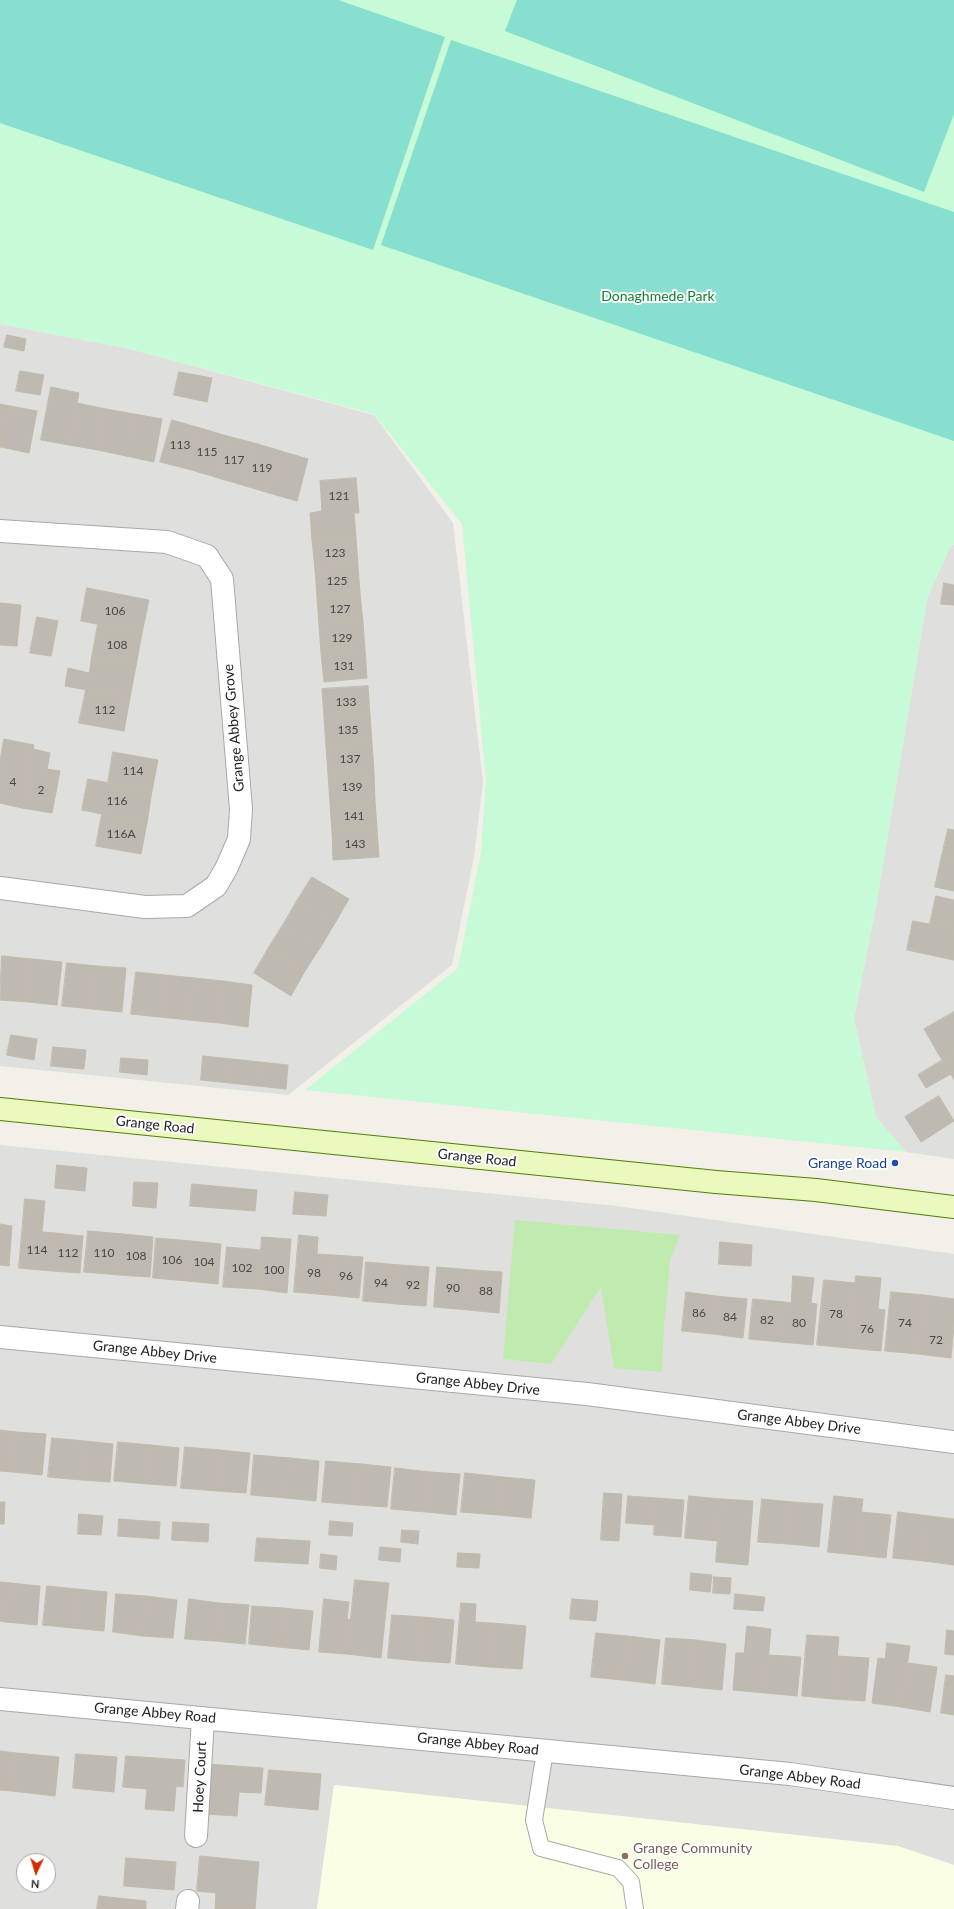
<!DOCTYPE html>
<html>
<head>
<meta charset="utf-8">
<style>
	body { margin:0 }
	#map { position:relative; width:954px; height:1909px; overflow:hidden; background:#f2f0e8; font-family:Lato,sans-serif }
	canvas { display:block }
	.north { position:absolute; left:16px; top:1853px; width:40px; height:40px; box-sizing:border-box; background:#fff; border:1px solid #a6a6a6; border-radius:50%; rotate:184deg; font-size:11px; font-weight:700; line-height:16px; text-align:center; color:#212121 }
	.north::after { content:''; display:block; margin:auto; width:14px; height:18px; background:#d22d01; clip-path:polygon(50% 0,100% 100%,50% 72%,0 100%) }
</style>
</head>
<body>
<div id="map">
<canvas width="954" height="1909"></canvas>
<div class="north">N</div>
</div>
<script>
const ctx = document.querySelector('canvas').getContext('2d');
ctx.lineJoin = 'round';
function fillPath(path, color) { ctx.fillStyle = color; ctx.fill(path, 'evenodd'); }
function trace(path, color, width, dash) { ctx.strokeStyle = color; ctx.lineWidth = width; ctx.lineCap = dash ? 'butt' : 'round'; ctx.setLineDash(dash || []); ctx.stroke(path); }
function drawText(font, color, halo, rows, align = 'center') {
  ctx.font = font + ' Lato,sans-serif'; ctx.lineWidth = 4; ctx.setLineDash([]); ctx.textBaseline = 'middle'; ctx.strokeStyle = halo; ctx.fillStyle = color; for (const [text, x, y, turn = 0] of rows) {
    ctx.save(); ctx.translate(x, y); ctx.rotate((+turn || 0) * Math.PI / 180); ctx.textAlign = isNaN(turn) ? turn : align; if (halo) ctx.strokeText(text, 0, 0); ctx.fillText(text, 0, 0); ctx.restore();
  }
}
fillPath(new Path2D(`
	M0,324L130,349L374,415L453,523L483,782L474,857L452,965L288,1095L0,1066Z
	M954,544V1159L906,1152L876,1117L854,1019L877,900L927,599L949,549Z
	M0,1145L617,1206L954,1254V1865L897,1846L334,1785L317,1909H0ZM24,1861H48V1885H24Z`), '#dfdfde');
fillPath(new Path2D(`
	M334,1785L898,1846L954,1865V1909H317Z`), '#f9ffe4');
fillPath(new Path2D(`
	M515,1220L680,1235L670,1261L664,1327L662,1372L614,1368L601,1287L551,1364L503,1359Z`), '#c0ebaf');
fillPath(new Path2D(`
	M0,0H954V544L949,549L927,599L877,900L854,1019L876,1117L906,1152L305,1090L458,968L481,852L486,780L462,524L374,414L130,349L0,324Z`), '#c7fad6');
fillPath(new Path2D(`
	M0,0H338L445,37L373,250L0,123Z
	M517,0H954V114L924,192L505,31Z
	M451,40L954,212V441L381,245Z`), '#87dfd0');
const building = new Path2D(`
	M7,335L26,339L24,351L4,347Z
	M20,371L44,375L40,395L16,391Z
	M179,372L212,378L207,402L174,395Z
	M51,387L79,393L69,445L41,440Z
	M77,403L106,409L98,450L69,445Z
	M0,404L10,406L1,447H0Z
	M10,406L37,411L29,453L1,447Z
	M106,409L134,414L126,456L98,450Z
	M134,414L162,419L154,462L126,456Z
	M172,420L200,428L188,469L160,462Z
	M200,428L227,436L215,477L188,469Z
	M227,436L254,443L242,485L215,477Z
	M254,443L281,451L269,493L242,485Z
	M281,451L308,459L297,501L269,493Z
	M356,478L359,513H354L356,537L312,540L310,513L322,511L320,481Z
	M356,537L358,566L315,569L312,540Z
	M358,566L360,593L317,597L315,569Z
	M944,583L954,585V605L941,604Z
	M87,588L149,600L142,633L81,621Z
	M360,593L363,622L319,625L317,597Z
	M0,603L21,605L17,646L0,645Z
	M37,617L58,621L51,656L30,653Z
	M363,622L365,650L321,653L319,625Z
	M98,624L142,633L136,666L92,657Z
	M365,650L367,678L324,682L321,653Z
	M92,657L136,666L130,698L65,686L68,668L89,673Z
	M368,686L370,715L324,718L322,689Z
	M86,690L130,698L124,731L79,723Z
	M370,715L372,743L326,746L324,718Z
	M4,739L34,745L22,808L0,803V761Z
	M372,743L374,772L328,774L326,746Z
	M33,749L50,753L47,769L60,771L52,813L22,808Z
	M113,752L158,760L152,791L108,783Z
	M374,772L375,800L330,803L328,774Z
	M88,779L152,791L147,823L82,810Z
	M375,800L377,829L332,832L330,803Z
	M102,814L147,823L141,854L96,846Z
	M377,829L379,857L333,860L332,832Z
	M948,829L954,830V862L941,860Z
	M941,860L954,862V891L935,887Z
	M312,877L349,899L335,923L297,901Z
	M936,896L954,900V929L930,924Z
	M297,901L335,923L320,948L283,925Z
	M913,921L954,929V960L907,950Z
	M283,925L320,948L305,971L268,949Z
	M268,949L305,971L291,996L254,973Z
	M2,956L32,959L28,1002L0,1000Z
	M32,959L62,962L57,1005L28,1002Z
	M67,963L97,966L92,1009L62,1006Z
	M97,966L126,968L122,1012L92,1009Z
	M136,972L165,975L160,1017L131,1014Z
	M165,975L194,978L189,1020L160,1017Z
	M194,978L223,981L219,1023L189,1020Z
	M223,981L252,985L248,1027L219,1023Z
	M954,1012V1053L942,1060L924,1029Z
	M11,1035L37,1039L34,1060L7,1055Z
	M53,1047L86,1050L84,1069L51,1066Z
	M954,1053V1080L951,1074L926,1088L918,1075Z
	M203,1056L232,1059L230,1083L201,1080Z
	M121,1058L148,1060L147,1075L120,1072Z
	M232,1059L260,1062L258,1086L230,1083Z
	M260,1062L288,1065L286,1089L258,1086Z
	M939,1096L954,1121L921,1142L905,1117Z
	M57,1165L87,1168L85,1191L55,1188Z
	M134,1182L158,1183L156,1208L133,1206Z
	M192,1184L257,1190L255,1211L190,1206Z
	M295,1192L328,1195L326,1216L293,1214Z
	M25,1199L45,1201L42,1232L55,1233L52,1271L19,1268Z
	M0,1224L12,1226L9,1266L0,1265Z
	M88,1231L123,1234L119,1275L84,1272Z
	M55,1233L83,1236L80,1273L52,1271Z
	M123,1234L153,1237L150,1277L119,1275Z
	M299,1235L318,1237L317,1254L333,1255L329,1295L294,1292Z
	M262,1237L291,1239L287,1293L258,1289Z
	M156,1238L191,1241L188,1281L153,1278Z
	M191,1241L221,1244L218,1284L188,1281Z
	M720,1242L752,1245L751,1266L719,1264Z
	M227,1247L261,1250L258,1289L223,1287Z
	M333,1255L363,1257L359,1298L329,1295Z
	M366,1262L400,1265L397,1304L363,1301Z
	M400,1265L429,1267L426,1306L397,1304Z
	M437,1267L472,1270L469,1310L434,1307Z
	M472,1270L502,1272L499,1313L469,1310Z
	M793,1276L814,1278L811,1303L817,1304L813,1345L781,1342L785,1302L791,1303Z
	M856,1276L881,1278L878,1309L885,1310L881,1351L849,1348Z
	M824,1280L855,1283L849,1348L817,1345Z
	M686,1292L716,1296L713,1334L682,1331Z
	M891,1292L924,1295L918,1354L885,1351Z
	M924,1295L954,1299V1326L951,1358L918,1354Z
	M716,1296L747,1299L743,1338L713,1334Z
	M753,1299L785,1302L781,1342L749,1339Z
	M0,1430L16,1432L13,1472L0,1471Z
	M16,1432L46,1434L42,1475L13,1472Z
	M52,1438L85,1441L82,1480L48,1477Z
	M85,1441L113,1444L110,1482L82,1480Z
	M118,1442L151,1445L148,1484L114,1481Z
	M151,1445L179,1448L176,1486L148,1484Z
	M185,1447L220,1450L217,1491L181,1488Z
	M220,1450L250,1453L246,1493L217,1491Z
	M254,1455L290,1458L286,1498L251,1495Z
	M290,1458L319,1461L316,1501L286,1498Z
	M326,1461L361,1464L358,1505L322,1502Z
	M361,1464L391,1467L387,1507L358,1505Z
	M395,1468L430,1472L426,1512L391,1509Z
	M430,1472L460,1474L456,1515L426,1512Z
	M465,1473L503,1477L499,1515L461,1512Z
	M503,1477L535,1480L531,1518L499,1515Z
	M604,1493L622,1494L619,1541L601,1540Z
	M628,1496L656,1498L654,1525L626,1523Z
	M689,1496L721,1499L718,1541L685,1538Z
	M834,1496L863,1499L857,1555L828,1552Z
	M656,1498L684,1500L681,1537L654,1535Z
	M721,1499L753,1501L748,1565L716,1562Z
	M762,1499L792,1502L789,1544L758,1542Z
	M0,1502H5L4,1524H0Z
	M792,1502L823,1504L819,1547L789,1544Z
	M862,1512L891,1515L886,1558L857,1555Z
	M898,1512L929,1516L924,1561L893,1558Z
	M79,1514L103,1516L101,1535L78,1534Z
	M929,1516L954,1519V1565L924,1561Z
	M119,1519L160,1522L159,1539L118,1536Z
	M330,1521L353,1523L352,1536L329,1535Z
	M173,1522L209,1524L208,1542L172,1540Z
	M402,1530L419,1531L418,1544L401,1542Z
	M257,1538L310,1541L308,1564L255,1561Z
	M380,1547L401,1549L400,1562L379,1560Z
	M458,1553L480,1554L479,1568L457,1567Z
	M321,1554L337,1556L336,1570L320,1568Z
	M691,1573L712,1575L710,1592L690,1590Z
	M714,1577L731,1578L730,1594L713,1593Z
	M355,1580L389,1583L381,1658L347,1654Z
	M0,1582L10,1583L6,1622L0,1621Z
	M10,1583L40,1586L37,1625L6,1622Z
	M47,1586L77,1589L73,1628L43,1625Z
	M77,1589L107,1592L104,1631L73,1628Z
	M116,1594L146,1596L143,1636L113,1632Z
	M735,1594L765,1597L763,1611L734,1609Z
	M146,1596L177,1600L173,1638L143,1636Z
	M189,1599L219,1603L215,1641L185,1639Z
	M324,1599L349,1602L347,1619L351,1620L347,1654L319,1652Z
	M572,1599L598,1601L596,1621L570,1619Z
	M219,1603L249,1605L245,1644L215,1641Z
	M461,1603L476,1604L475,1622L492,1623L489,1667L456,1664Z
	M252,1606L283,1608L279,1647L249,1644Z
	M283,1608L313,1611L309,1650L279,1647Z
	M392,1615L423,1617L419,1661L388,1658Z
	M423,1617L454,1620L450,1663L419,1661Z
	M492,1623L526,1626L522,1669L489,1667Z
	M747,1626L771,1629L765,1693L733,1690L736,1653H744Z
	M947,1630L954,1631V1655L945,1654Z
	M596,1633L627,1636L623,1680L591,1677Z
	M807,1635L839,1637L833,1699L802,1696Z
	M627,1636L660,1640L655,1684L623,1680Z
	M666,1638L696,1640L692,1687L662,1684Z
	M696,1640L726,1644L722,1690L692,1687Z
	M887,1643L910,1646L901,1707L872,1703L878,1658L885,1659Z
	M769,1655L801,1657L797,1696L765,1693Z
	M837,1656L869,1658L865,1701L833,1699Z
	M908,1663L937,1667L930,1712L901,1707Z
	M946,1675L954,1676V1715L941,1713Z
	M0,1751L16,1753L12,1791L0,1790Z
	M16,1753L59,1757L55,1796L12,1791Z
	M76,1754L117,1757L114,1792L73,1788Z
	M126,1756L185,1760L183,1787L176,1786L174,1811L145,1809L147,1789L123,1787Z
	M208,1764L263,1768L261,1793L239,1792L237,1816L205,1814Z
	M269,1770L321,1774L318,1810L265,1805Z
	M200,1856L259,1862L255,1909H215L216,1893L197,1891Z
	M126,1858L176,1862L174,1890L124,1886Z
	M99,1896L146,1901V1909H97Z`);
fillPath(building, '#bebab1');
trace(building, '#c3bbaa', 1);
const service = new Path2D(`
	M545,1751L534,1820L541,1848L618,1868L631,1882L635,1909`);
const minor = new Path2D(`
	M0,531L167,542L207,556L222,579L241,809L239,839L227,867L216,886L187,906L145,907L0,888
	M0,1337L587,1394L954,1442
	M0,1699L790,1774L954,1798
	M196,1836L203,1718
	M187,1909L188,1901`);
const secondary = new Path2D(`
	M0,1109L716,1182L816,1190L954,1207`);
trace(service, '#a8a8a8', 18);
trace(minor, '#a8a8a8', 24);
trace(secondary, '#567b05', 24);
trace(service, '#fff', 16);
trace(minor, '#fff', 22);
trace(secondary, '#eafabe', 22);
for (const [x, y, r, color] of [
	[895,1163,4,"#1a4fb4"],
	[625,1856,4,"#8d6e63"]
]) { const dot = new Path2D(); dot.arc(x, y, r, 0, 2 * Math.PI); ctx.fillStyle = color; ctx.fill(dot); trace(dot, '#fff', 1.5); }
drawText('12px', '#484745', null, [
	["113",180,445],
	["115",207,452],
	["117",234,460],
	["119",262,468],
	["121",339,496],
	["123",335,553],
	["125",337,581],
	["127",340,609],
	["106",115,611],
	["129",342,638],
	["108",117,645],
	["131",344,666],
	["133",346,702],
	["112",105,710],
	["135",348,730],
	["137",350,759],
	["114",133,771],
	["4",13,782],
	["139",352,787],
	["2",41,790],
	["116",117,801],
	["141",354,816],
	["116A",121,834],
	["143",355,844],
	["114",37,1250],
	["112",68,1253],
	["110",104,1253],
	["108",136,1256],
	["106",172,1260],
	["104",204,1262],
	["102",242,1268],
	["100",274,1270],
	["98",314,1273],
	["96",346,1276],
	["94",381,1283],
	["92",413,1285],
	["90",453,1288],
	["88",486,1291],
	["86",699,1313],
	["78",836,1314],
	["84",730,1317],
	["82",767,1320],
	["80",799,1323],
	["74",905,1323],
	["76",867,1329],
	["72",936,1340]
]);
drawText('14px', '#0c822f', '#fff', [
	["Donaghmede Park",658,296]
]);
drawText('14px', '#212121', '#fff', [
	["Grange Abbey Grove",234,728,-95],
	["Grange Road",155,1125,6],
	["Grange Road",477,1158,6],
	["Grange Abbey Drive",155,1352,6],
	["Grange Abbey Drive",478,1384,6],
	["Grange Abbey Drive",799,1422,7],
	["Grange Abbey Road",155,1713,5],
	["Grange Abbey Road",478,1744,6],
	["Hoey Court",200,1777,-87],
	["Grange Abbey Road",800,1777,7]
]);
drawText('14px', '#164399', '#fff', [
	["Grange Road",887,1163]
], 'right');
drawText('14px', '#785e54', '#fff', [
	["Grange Community",633,1848],
	["College",633,1864]
], 'left');
</script>
</body>
</html>
